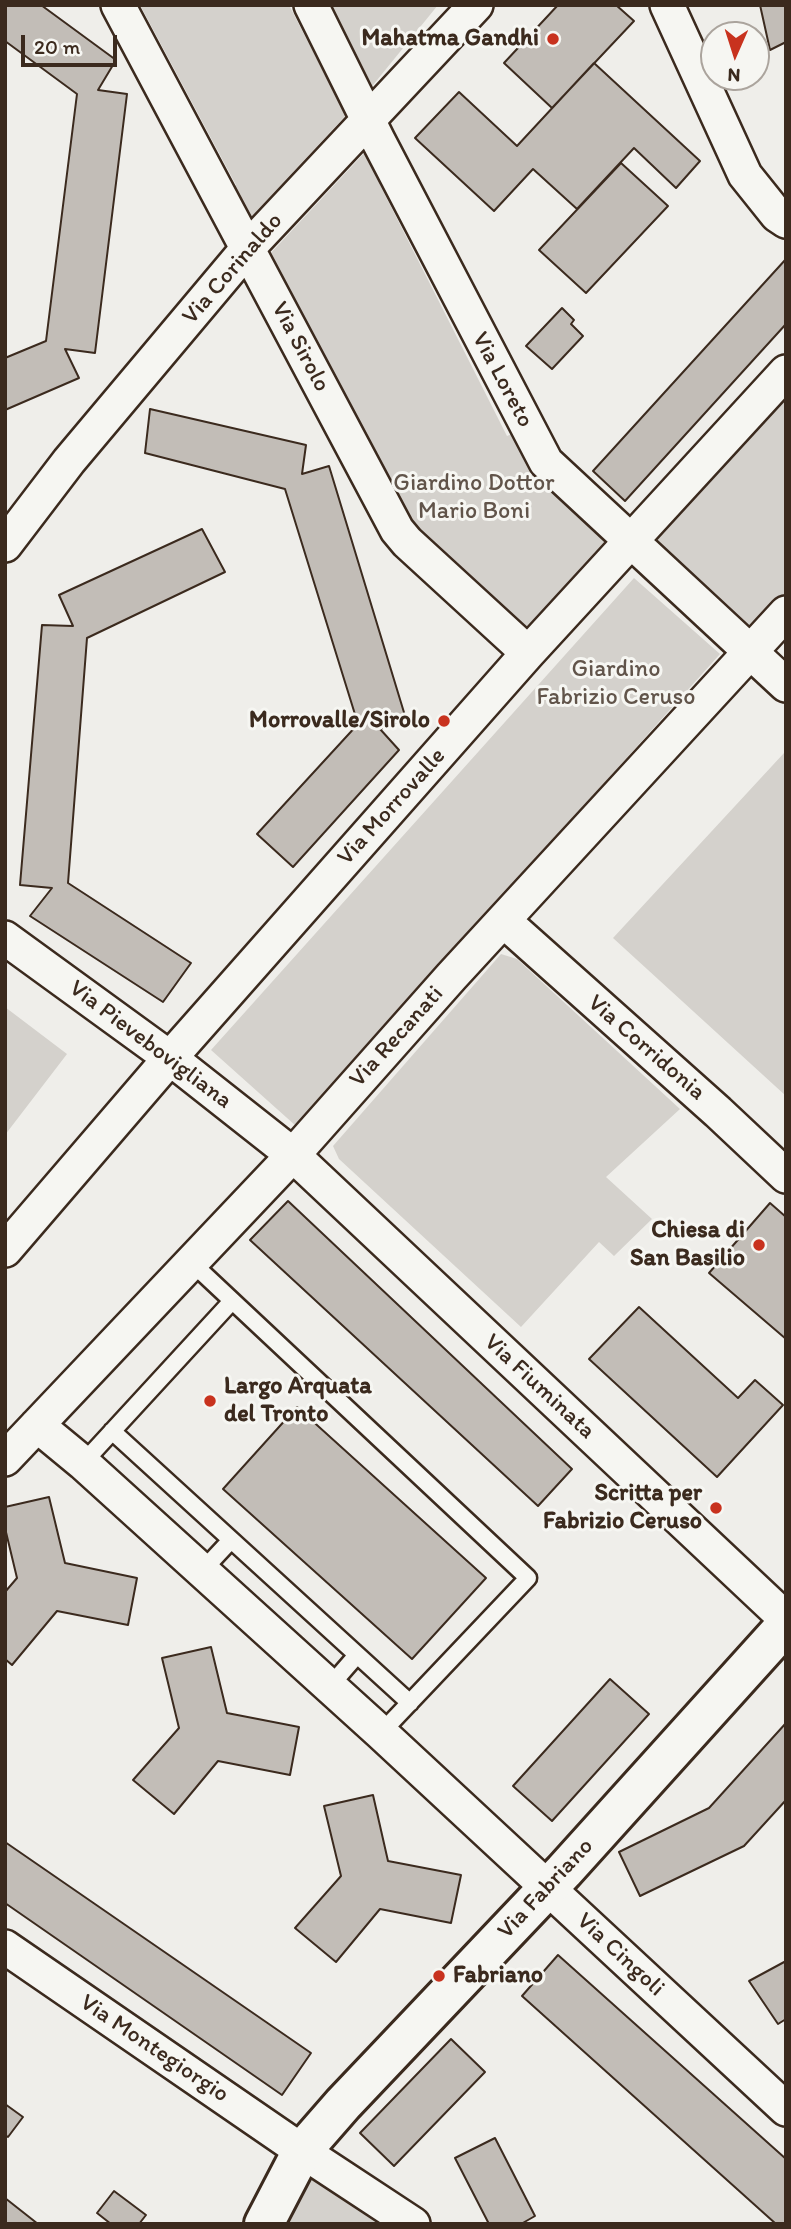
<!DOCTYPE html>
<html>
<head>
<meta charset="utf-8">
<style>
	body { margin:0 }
	#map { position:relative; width:791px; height:2229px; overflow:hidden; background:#efeeea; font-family:Itim,sans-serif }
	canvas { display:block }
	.frame { position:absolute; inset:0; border:7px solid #3b2a1e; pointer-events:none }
	.north { position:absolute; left:700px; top:21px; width:70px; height:70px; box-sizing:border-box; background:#f6f6f2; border:2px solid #aba49d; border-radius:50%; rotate:183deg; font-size:19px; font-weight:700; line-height:28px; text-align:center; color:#3b2a1e }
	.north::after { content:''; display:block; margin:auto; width:24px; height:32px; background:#c8321e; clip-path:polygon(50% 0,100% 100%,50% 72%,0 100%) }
	.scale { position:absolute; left:21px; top:35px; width:96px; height:32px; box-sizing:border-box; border:4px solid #3b2a1e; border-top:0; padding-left:9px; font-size:21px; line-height:24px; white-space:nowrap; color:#3b2a1e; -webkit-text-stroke:5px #f6f6f2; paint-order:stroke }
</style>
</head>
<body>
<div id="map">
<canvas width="791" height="2229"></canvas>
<div class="frame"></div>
<div class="north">N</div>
<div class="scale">20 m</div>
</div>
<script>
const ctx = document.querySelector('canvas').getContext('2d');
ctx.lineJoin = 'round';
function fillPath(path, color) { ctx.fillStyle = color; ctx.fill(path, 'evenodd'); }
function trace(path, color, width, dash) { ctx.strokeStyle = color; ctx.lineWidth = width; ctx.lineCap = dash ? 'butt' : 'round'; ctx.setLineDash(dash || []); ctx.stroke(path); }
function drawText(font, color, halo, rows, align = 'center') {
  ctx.font = font + ' Itim,sans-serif'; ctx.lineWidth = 6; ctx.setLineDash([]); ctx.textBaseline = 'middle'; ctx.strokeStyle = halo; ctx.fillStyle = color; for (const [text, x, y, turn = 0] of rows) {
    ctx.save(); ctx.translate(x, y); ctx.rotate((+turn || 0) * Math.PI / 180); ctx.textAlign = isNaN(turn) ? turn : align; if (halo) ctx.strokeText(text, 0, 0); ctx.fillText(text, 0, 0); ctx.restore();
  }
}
fillPath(new Path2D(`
	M140,5H289L325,75L334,72L349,112L251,217L246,218L227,190L236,185Z
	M324,5H438L369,90Z
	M367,150L389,181L380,185L507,436L517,432L612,537L526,632L409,533L389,496L397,491L294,297L285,301L268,256Z
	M786,380V613L759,642L631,542Z
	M634,578L720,654L296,1126L211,1050Z
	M784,753L786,755V1096L613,938Z
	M501,954L517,959L680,1109L606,1177L652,1219L614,1256L599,1242L521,1327L339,1159L333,1146Z
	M5,1007L67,1054L5,1135Z
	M307,2176L381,2224H282Z`), '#d4d1cc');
const building = new Path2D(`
	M5,5H41L116,60L98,90L127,94L95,353L65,349L79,378L5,410V358L46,341L77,94L5,41Z
	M558,5H616L634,21L552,108L504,63Z
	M760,5H786V42L770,50Z
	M594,63L700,161L676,188L634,148L577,209L533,169L494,211L415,138L459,92L517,146Z
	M621,163L668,206L586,293L539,250Z
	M786,259V324L625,501L593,471Z
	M562,308L574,320L571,324L583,336L552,369L526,346Z
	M150,409L306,445L302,474L329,466L406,719L380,729L399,750L293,867L257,834L358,724L285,489L145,453Z
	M202,529L225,572L87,638L68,883L191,963L163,1002L30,916L52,888L20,885L42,625L73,626L59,595Z
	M288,1201L572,1469L538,1506L250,1240Z
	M770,1203L786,1217V1339L709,1273Z
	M639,1307L738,1398L755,1380L783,1405L717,1477L589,1359Z
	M297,1407L486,1578L412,1659L223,1489Z
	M49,1497L65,1563L137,1578L128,1625L57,1611L12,1665L5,1659V1592L17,1578L5,1528V1507Z
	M211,1647L227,1713L299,1727L290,1775L218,1761L174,1814L133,1780L179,1728L162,1658Z
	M610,1679L649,1714L552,1821L513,1786Z
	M786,1723V1800L744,1846L640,1896L619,1852L709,1808Z
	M373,1795L388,1861L461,1875L451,1923L380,1909L336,1962L295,1928L341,1876L324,1806Z
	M5,1842L311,2053L282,2095L5,1903Z
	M558,1955L786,2159V2224H776L522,1996Z
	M786,1961V2019L778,2024L749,1981Z
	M451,2039L485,2072L394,2166L360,2133Z
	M5,2104L23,2117L8,2137L5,2135Z
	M495,2138L535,2216L521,2224H489L455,2158Z
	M114,2191L146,2215L139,2224H111L97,2213Z
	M5,2198L38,2224H5Z`);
fillPath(building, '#c2bdb7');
trace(building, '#3b2a1e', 2);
const service = new Path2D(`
	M191,1262L528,1578L381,1733
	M112,1431L410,1703
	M83,1463L232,1301
	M203,1570L231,1540
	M330,1686L357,1655`);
const minor = new Path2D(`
	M118,5L397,530L407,542L528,653
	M311,5L378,140L546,462L786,685
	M667,5L745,175L777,215L786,221
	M5,545L69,461L248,248L476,5
	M504,921L718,1112L786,1176
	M5,938L170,1058L293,1155L786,1619
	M5,1250L170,1058L528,653L786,372
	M37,1425L83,1463L381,1733L786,2109
	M5,1459L293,1155L451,977L786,613
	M5,1947L302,2151L413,2224`);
const tertiary = new Path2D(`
	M264,2224L302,2151L343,2104L564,1871L786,1625`);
trace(service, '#3b2a1e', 21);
trace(minor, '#3b2a1e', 38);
trace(tertiary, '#3b2a1e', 44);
trace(service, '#f6f6f2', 16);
trace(minor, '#f6f6f2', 33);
trace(tertiary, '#f6f6f2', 38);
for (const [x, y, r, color] of [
	[553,39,7,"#c8321e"],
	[444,721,7,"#c8321e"],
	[759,1245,7,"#c8321e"],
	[210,1401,7,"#c8321e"],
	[716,1508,7,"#c8321e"],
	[439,1976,7,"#c8321e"]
]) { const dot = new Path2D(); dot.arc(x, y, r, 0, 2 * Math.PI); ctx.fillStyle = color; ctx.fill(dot); trace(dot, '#f6f6f2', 2.5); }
drawText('bold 24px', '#3b2a1e', '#f6f6f2', [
	["Mahatma Gandhi",539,39],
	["Morrovalle/Sirolo",430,721],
	["Chiesa di",745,1231],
	["San Basilio",745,1259],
	["Largo Arquata",224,1387,"left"],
	["del Tronto",224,1415,"left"],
	["Scritta per",702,1494],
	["Fabrizio Ceruso",702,1522],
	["Fabriano",453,1976,"left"]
], 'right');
drawText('24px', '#3b2a1e', '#f6f6f2', [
	["Via Corinaldo",233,269,-49],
	["Via Sirolo",300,347,62],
	["Via Loreto",502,380,62],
	["Via Morrovalle",392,807,-48],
	["Via Recanati",397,1037,-48],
	["Via Pievebovigliana",150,1045,37],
	["Via Corridonia",646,1048,41],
	["Via Fiuminata",539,1387,43],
	["Via Fabriano",546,1889,-47],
	["Via Cingoli",620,1955,43],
	["Via Montegiorgio",154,2049,34]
]);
drawText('24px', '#61544a', '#f6f6f2', [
	["Giardino Dottor",474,484],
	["Mario Boni",474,512],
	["Giardino",616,670],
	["Fabrizio Ceruso",616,698]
]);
</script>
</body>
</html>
